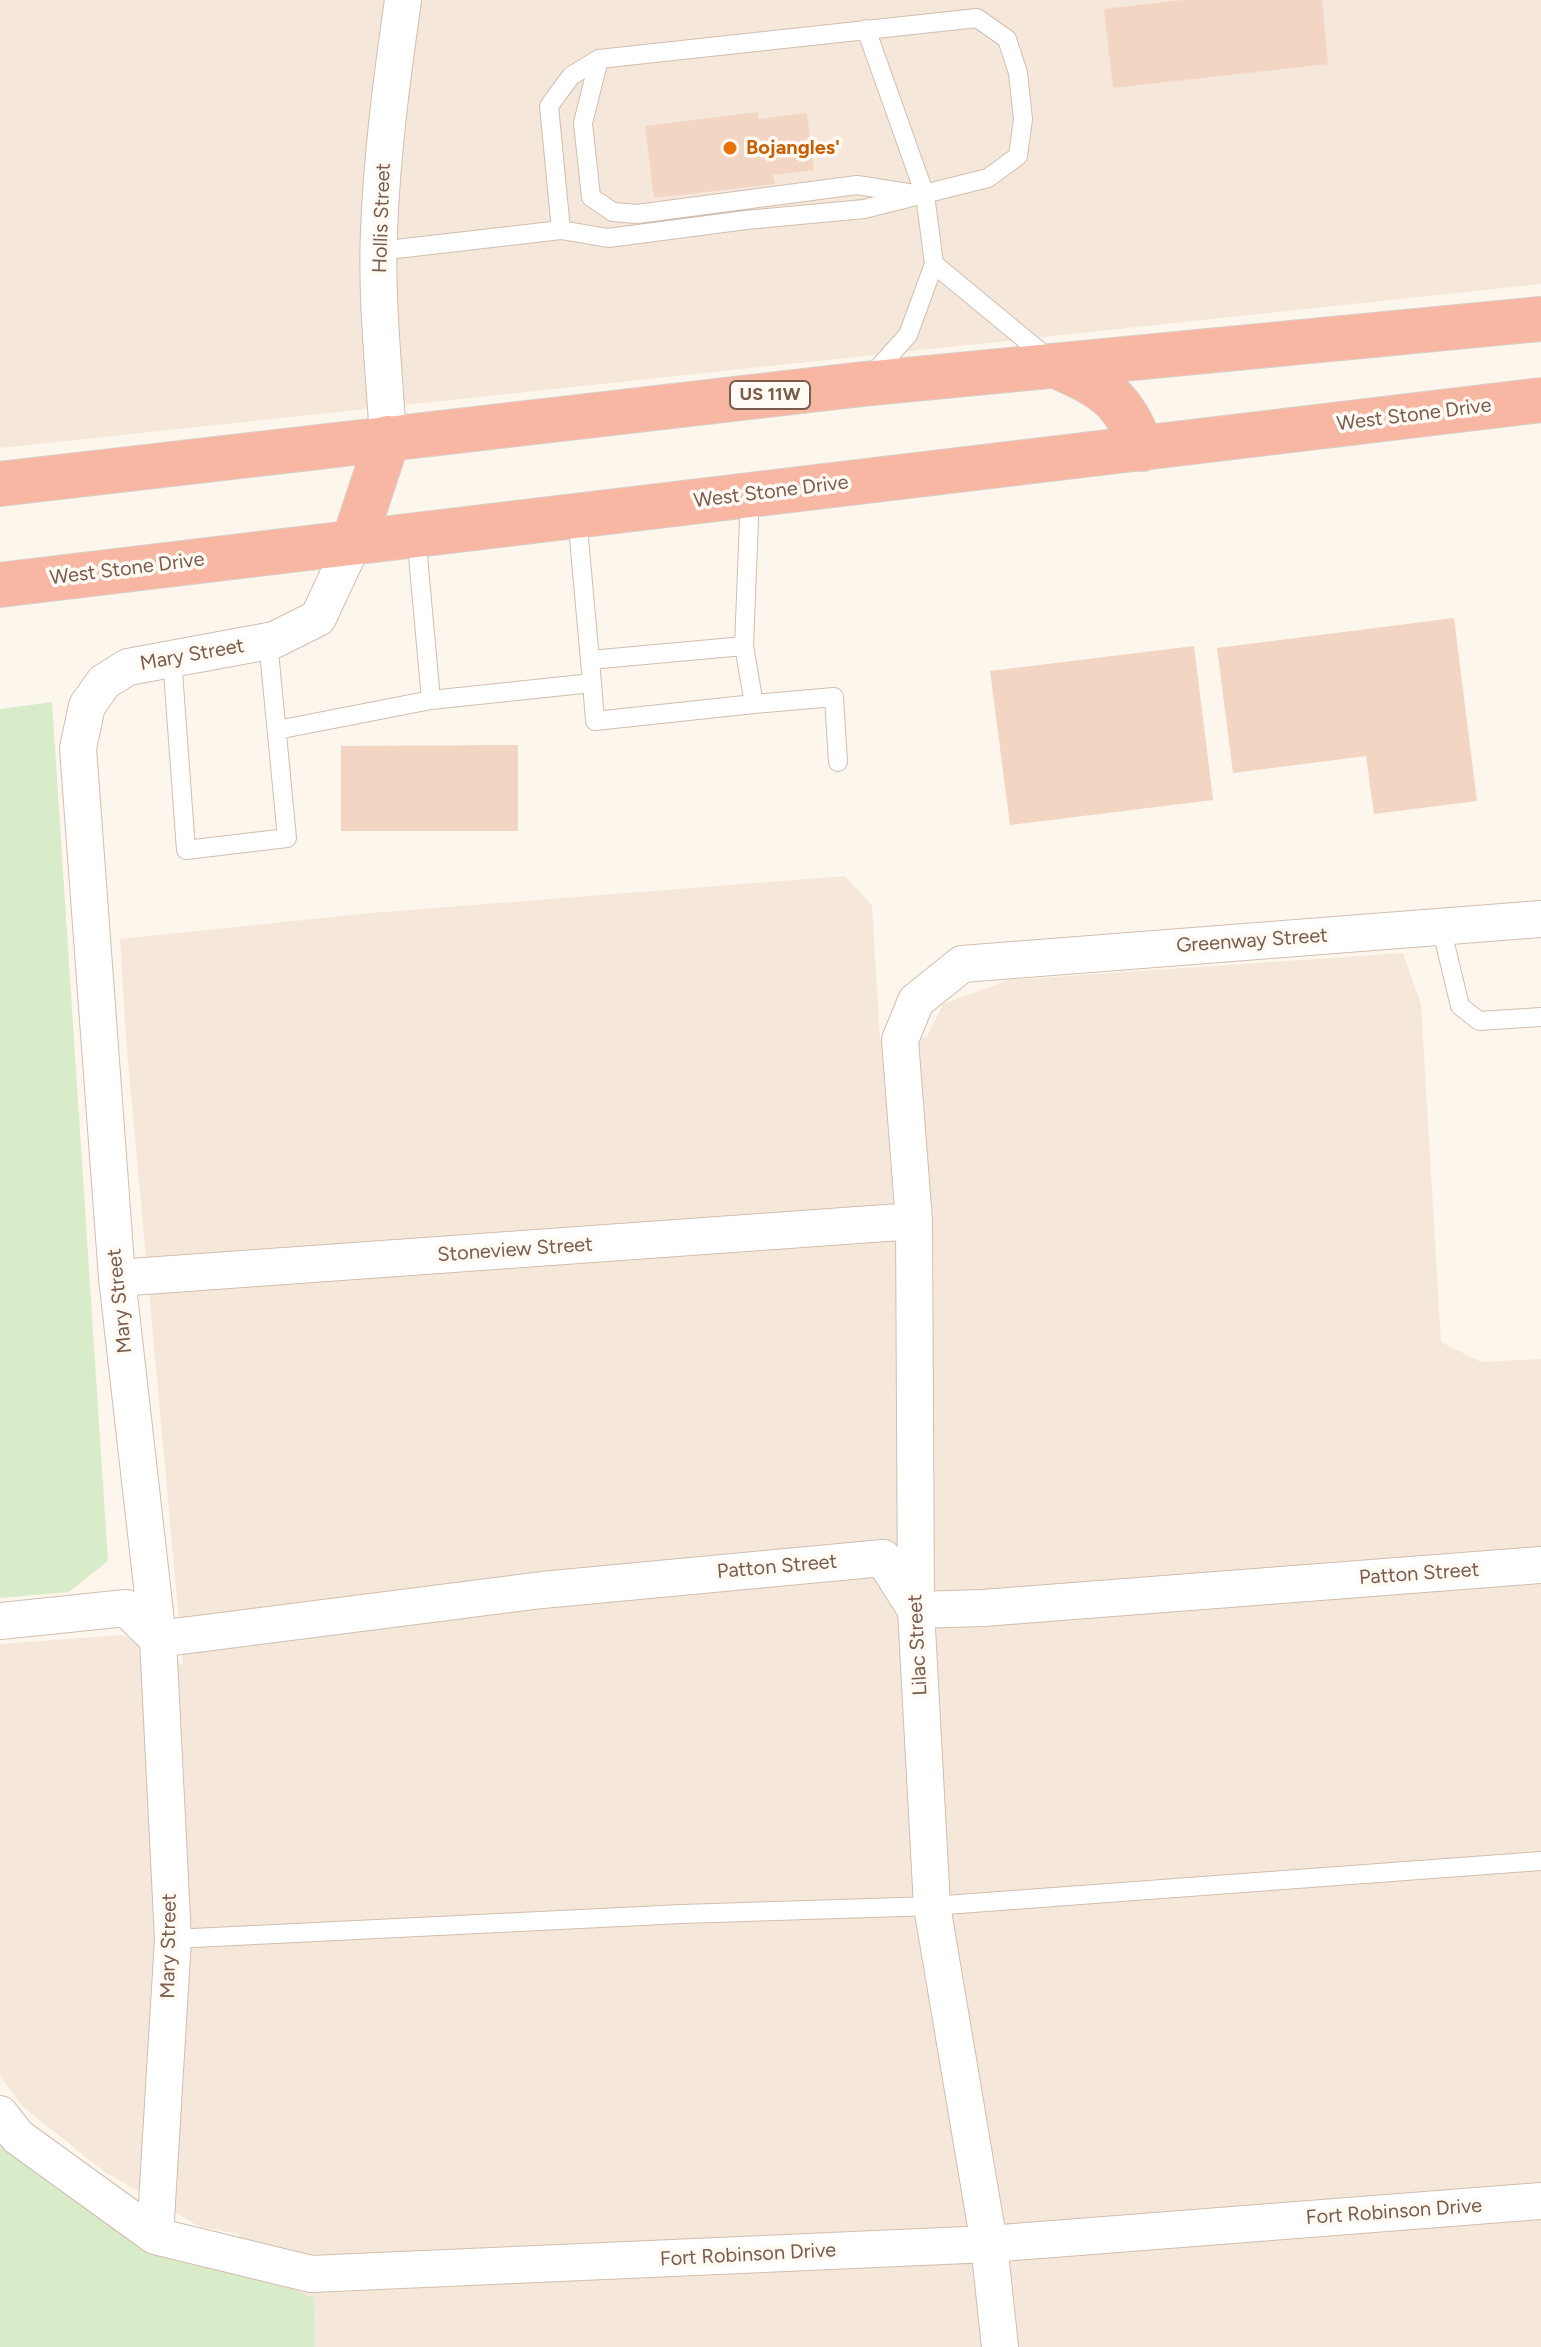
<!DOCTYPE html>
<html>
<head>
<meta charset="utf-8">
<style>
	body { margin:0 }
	canvas { display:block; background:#fdf6ec }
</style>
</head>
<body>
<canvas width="1541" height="2347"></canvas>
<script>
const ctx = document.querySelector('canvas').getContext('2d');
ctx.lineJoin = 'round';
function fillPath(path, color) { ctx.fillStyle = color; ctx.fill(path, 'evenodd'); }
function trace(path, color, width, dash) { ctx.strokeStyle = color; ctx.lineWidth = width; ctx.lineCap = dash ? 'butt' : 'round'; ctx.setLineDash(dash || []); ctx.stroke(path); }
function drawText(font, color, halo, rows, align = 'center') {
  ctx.font = font + ' Figtree,sans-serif'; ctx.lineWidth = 7; ctx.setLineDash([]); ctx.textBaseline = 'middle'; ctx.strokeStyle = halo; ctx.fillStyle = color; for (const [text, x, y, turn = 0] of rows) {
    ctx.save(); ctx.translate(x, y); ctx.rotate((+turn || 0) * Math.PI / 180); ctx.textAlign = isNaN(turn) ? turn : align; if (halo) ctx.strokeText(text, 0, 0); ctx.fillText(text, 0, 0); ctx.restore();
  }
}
fillPath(new Path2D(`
	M0,0H1541V284L0,448Z
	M845,876L872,905L880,1041L927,1037L943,1004L1009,980L1403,953L1421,1004L1441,1342L1481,1362L1541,1359V2347H237L239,2234L200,2227L105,2172L22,2106L0,2076V1644L122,1635L183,1665L126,1039L120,939L371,913Z`), '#f5e8da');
fillPath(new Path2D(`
	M52,702L108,1561L69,1592L0,1598V709Z
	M0,2114L155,2236L314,2298L315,2347H0Z`), '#d8ecc9');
fillPath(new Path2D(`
	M1183,0H1322L1328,64L1113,88L1104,9Z
	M758,112V119L807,113L814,170L773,175L775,184L654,198L645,126Z
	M1454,618L1477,801L1374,814L1366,756L1233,773L1217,648Z
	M1194,646L1213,800L1010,825L990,671Z
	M518,745V831H341V746Z`), '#f3d5c3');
const lane = new Path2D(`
	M866,29L925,195L934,264L908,335L871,376
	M599,59L583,123L591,197L613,212L637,214L857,185L914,194
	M379,251L561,230L549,106L571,76L599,59L977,18L1007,39L1018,73L1023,119L1018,156L988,178L864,209L746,220L608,238L561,230
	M934,264L1049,359
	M416,534L431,700L592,683L577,516
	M744,646L750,495
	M172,658L186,850L287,838L268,641
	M590,660L744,646L754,704L595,721L592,683
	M754,704L834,697L838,762
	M277,730L431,700
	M1441,927L1460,1006L1479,1021L1541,1017
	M173,1939L682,1914L932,1906L1541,1861`);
const street = new Path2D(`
	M388,438C384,369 376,300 379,231C382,153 392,77 403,0
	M117,1278L914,1221
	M0,1621L126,1608L158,1639L542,1590L883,1558L916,1610L983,1608L1541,1565
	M0,2114L18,2137L155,2236L311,2274L989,2244L1541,2201
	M155,2236L173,1939L158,1639L117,1278L78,748L87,706L104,682L128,667L274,640L318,618L354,541
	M1000,2347L989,2244L932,1906L916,1610L914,1221L900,1040L916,1001L962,964L1541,919`);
const highway = new Path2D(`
	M1056,366C1104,387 1124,398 1142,449
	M0,484L863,384L1541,319
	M354,541L388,438
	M0,585L1541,400`);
trace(lane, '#d1beb0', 20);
trace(street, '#d1beb0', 38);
trace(highway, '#dad1cd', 46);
trace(lane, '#fff', 18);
trace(street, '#fff', 36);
trace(highway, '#f7b7a3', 44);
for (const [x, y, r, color] of [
	[730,148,8,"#e8710a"]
]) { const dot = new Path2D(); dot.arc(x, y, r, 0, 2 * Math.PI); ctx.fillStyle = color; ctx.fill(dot); trace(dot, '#fffaf3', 3); }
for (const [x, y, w] of [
	[770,395,80]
]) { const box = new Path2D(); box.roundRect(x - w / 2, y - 14, w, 28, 6); ctx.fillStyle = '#fffaf3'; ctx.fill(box); trace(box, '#7a5c4d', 2); }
drawText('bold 18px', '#7a5c4d', null, [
	["US 11W",770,395]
]);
drawText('bold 20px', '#c56008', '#fffaf3', [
	["Bojangles'",746,148]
], 'left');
drawText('20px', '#7a5c4d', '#fffaf3', [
	["Hollis Street",382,218,-88],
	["West Stone Drive",1414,415,-7],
	["West Stone Drive",771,492,-7],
	["West Stone Drive",127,569,-7],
	["Mary Street",192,655,-10],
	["Greenway Street",1252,941,-4],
	["Stoneview Street",515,1250,-4],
	["Mary Street",120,1301,-96],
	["Patton Street",777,1567,-5],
	["Patton Street",1419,1574,-4],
	["Lilac Street",918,1645,-93],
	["Mary Street",169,1946,-89],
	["Fort Robinson Drive",1394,2212,-4],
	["Fort Robinson Drive",748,2255,-3]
]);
</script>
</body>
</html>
